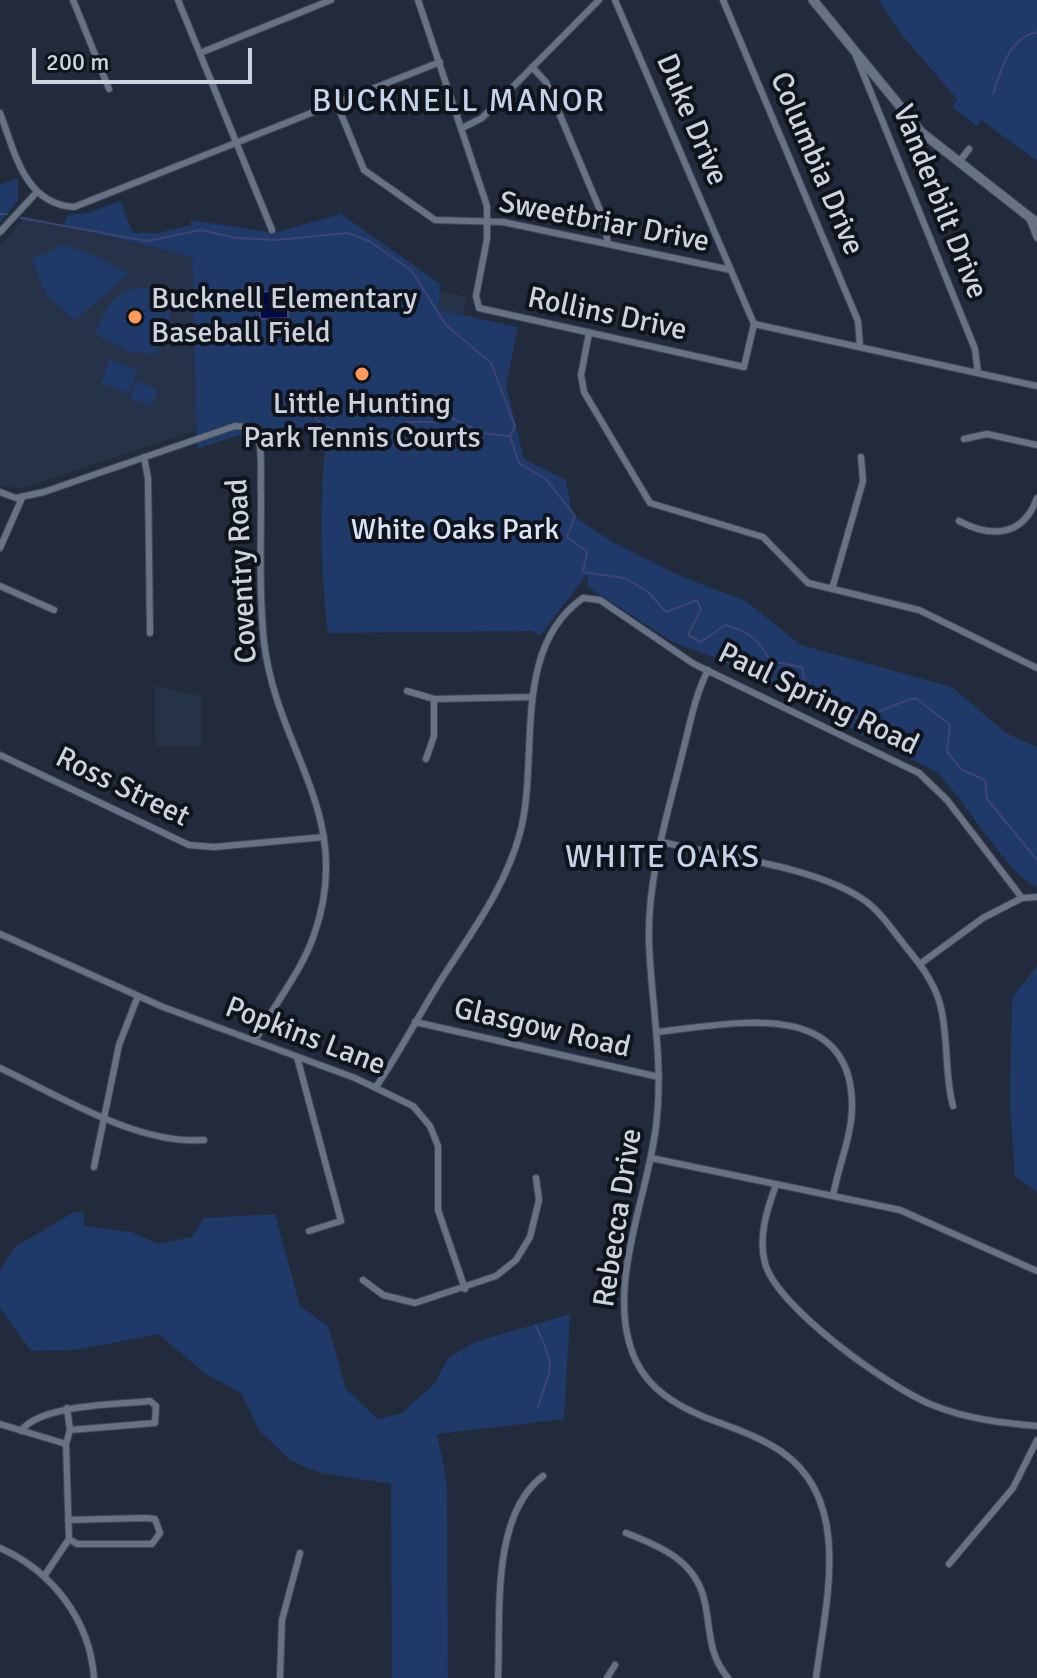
<!DOCTYPE html>
<html>
<head>
<meta charset="utf-8">
<style>
	body { margin:0 }
	#map { position:relative; width:1037px; height:1678px; overflow:hidden; background:#212b3b; font-family:Signika,sans-serif }
	canvas { display:block }
	.scale { position:absolute; left:32px; top:48px; width:220px; height:36px; box-sizing:border-box; border:4px solid #cdd3de; border-top:0; padding-left:10px; font-size:24px; line-height:28px; white-space:nowrap; color:#cdd3de; -webkit-text-stroke:6px #0f131b; paint-order:stroke }
</style>
</head>
<body>
<div id="map">
<canvas width="1037" height="1678"></canvas>
<div class="scale">200 m</div>
</div>
<script>
const ctx = document.querySelector('canvas').getContext('2d');
ctx.lineJoin = 'round';
function fillPath(path, color) { ctx.fillStyle = color; ctx.fill(path, 'evenodd'); }
function trace(path, color, width, dash) { ctx.strokeStyle = color; ctx.lineWidth = width; ctx.lineCap = dash ? 'butt' : 'round'; ctx.setLineDash(dash || []); ctx.stroke(path); }
function drawText(font, color, halo, rows, align = 'center') {
  ctx.font = font + ' Signika,sans-serif'; ctx.lineWidth = 8; ctx.setLineDash([]); ctx.textBaseline = 'middle'; ctx.strokeStyle = halo; ctx.fillStyle = color; for (const [text, x, y, turn = 0] of rows) {
    ctx.save(); ctx.translate(x, y); ctx.rotate((+turn || 0) * Math.PI / 180); ctx.textAlign = isNaN(turn) ? turn : align; if (halo) ctx.strokeText(text, 0, 0); ctx.fillText(text, 0, 0); ctx.restore();
  }
}
fillPath(new Path2D(`
	M26,216L192,257L197,430L23,488L0,485V246Z
	M440,291L467,297L463,315L438,310Z
	M154,686L201,696L202,746H156Z`), '#263248');
fillPath(new Path2D(`
	M878,0H1037V161L981,120L977,126L952,107L957,99L901,34Z
	M18,178V201L0,222V185Z
	M120,201L133,233H158L191,225V220L273,233L341,214L440,284L439,310L518,327L506,385L524,459L566,480L572,515L614,543L685,578L746,601L801,645L952,687L1006,733L1037,747V887C1011,879 962,797 938,773L714,657L673,642L588,587L587,574L540,636L532,631L328,633C320,567 319,496 327,430C282,422 240,434 197,449L192,257L64,225L67,215L88,213Z
	M63,245L91,254L129,274L75,320L47,296L32,259Z
	M138,288L173,292L167,331L156,354L128,351L95,333C105,311 112,292 138,288Z
	M109,360L137,370L129,393L101,383Z
	M136,381L158,389L152,406L130,398Z
	M1037,966V1192L1015,1176L1010,1104L1012,998Z
	M74,1212L84,1213V1226L132,1232L158,1244L192,1237L204,1218L275,1214L300,1306L328,1326L346,1389L378,1419L402,1413L435,1383L448,1358L475,1342L570,1314L564,1419L437,1434L447,1483L448,1678H392L391,1484L321,1473L291,1461L259,1430L242,1394L206,1374L158,1334L76,1350L31,1351L0,1308V1271L15,1247Z`), '#1f3968');
const water = new Path2D(`
	M272,291V302L288,301V318L260,319L259,292Z`);
fillPath(water, '#000847');
trace(water, '#3e4574', 2);
trace(new Path2D(`
	M993,94C1002,69 1008,38 1037,32
	M0,214H7
	M21,218L147,241L201,230L235,238L277,240L348,233L369,241L411,270L446,325L491,363L515,426L510,436L519,463L546,479L575,516L567,537L587,552L583,572L624,578L647,591L666,612L697,600L701,609L688,635L701,642L725,625C748,631 759,639 770,661L802,667C806,702 816,694 841,705C846,707 852,714 856,718C878,715 894,703 916,698L950,725L947,752L962,770L985,780L987,799L1037,860
	M313,415L324,427L387,437L402,431L407,422H443L448,416L482,433L508,436
	M536,1326C557,1370 551,1364 538,1407`), '#3e4574', 2);
const street = new Path2D(`
	M73,0L109,89
	M178,0L272,230
	M418,0L487,206V239L476,296L479,308L744,367L754,324L615,0
	M723,0L858,321L860,347
	M200,53L331,0
	M856,56L975,349L978,373
	M532,67L546,82L603,217L608,244
	M337,104L364,170L435,220L503,222L731,270
	M0,113C15,152 24,204 74,207L440,62
	M462,128L482,118L599,0
	M959,162L969,149
	M1029,218L1037,238
	M0,232L36,193
	M754,324L1037,386
	M589,333L581,375L584,392L650,503L763,537L808,583L919,610L1037,668
	M964,439L987,434L1037,445
	M144,457L148,478L150,633
	M0,492L16,498L44,492L235,426L249,427L258,435C263,453 260,476 261,495C261,544 259,593 264,642C277,752 356,816 314,935C301,973 273,1005 255,1041
	M959,521C991,538 1023,537 1037,498
	M0,548L22,498
	M0,586L54,610
	M832,589L863,481L861,457
	M708,670C695,695 690,724 683,751C668,813 647,878 649,942C651,1000 663,1058 657,1117C651,1192 602,1289 636,1361C650,1390 676,1405 704,1417C730,1427 759,1436 782,1452C854,1502 825,1605 816,1678
	M407,691L434,699L532,697
	M0,755L189,845L214,847L324,837
	M426,759L434,736V699
	M662,842C720,856 812,866 861,898C880,910 892,930 906,947C920,964 934,982 940,1004C949,1037 944,1073 953,1106
	M0,934L163,1007L355,1078L413,1106L430,1126L438,1146V1210L465,1289
	M920,964L983,918L1022,898
	M415,1022L659,1077
	M657,1032C727,1025 852,994 852,1106C852,1136 838,1167 833,1196
	M297,1057L341,1221L309,1231
	M0,1068C60,1096 137,1145 204,1140
	M376,1087C399,1053 418,1017 439,983C470,934 505,889 520,833C540,759 510,649 583,598L600,600L694,664L919,773L947,800L1022,898L1037,897
	M651,1158L900,1210L1037,1271
	M94,1167L119,1045L138,996
	M776,1185C767,1209 758,1237 765,1263C776,1307 892,1390 935,1406C968,1419 1002,1423 1037,1426
	M363,1280L383,1295L415,1303L496,1276L516,1260L530,1237L539,1200L536,1178
	M0,1424L66,1444L69,1539L45,1575
	M21,1431C40,1404 117,1405 150,1401L156,1406L155,1423L70,1430
	M66,1444L70,1430L67,1408
	M68,1520L145,1518L155,1519L160,1533L152,1544H77L69,1539
	M626,1533C660,1546 697,1561 705,1603C711,1632 708,1654 728,1678
	M0,1548C52,1571 90,1620 94,1678
	M949,1564L1013,1488L1037,1440
	M280,1678L282,1620L300,1553
	M498,1678C501,1617 490,1516 543,1476
	M607,1678L615,1665`);
const secondary = new Path2D(`
	M813,0L921,132L1037,223`);
trace(street, '#414957', 8);
trace(secondary, '#414957', 11);
trace(street, '#677285', 6);
trace(secondary, '#677285', 9);
for (const [x, y, r, color] of [
	[135,317,8,"#ff9a5b"],
	[362,374,8,"#ff9a5b"]
]) { const dot = new Path2D(); dot.arc(x, y, r, 0, 2 * Math.PI); ctx.fillStyle = color; ctx.fill(dot); trace(dot, '#0f131b', 3); }
drawText('30px', '#cdd3de', '#0f131b', [
	["Duke Drive",691,120,67],
	["Columbia Drive",816,164,67],
	["Vanderbilt Drive",939,202,68],
	["Sweetbriar Drive",604,223,11],
	["Rollins Drive",607,315,12],
	["Coventry Road",243,571,-93],
	["Paul Spring Road",818,700,26],
	["Ross Street",122,788,26],
	["Glasgow Road",542,1029,13],
	["Popkins Lane",305,1037,21],
	["Rebecca Drive",619,1218,-81]
]);
drawText('30px', '#cdd3de', '#0f131b', [
	["Bucknell Elementary",151,300],
	["Baseball Field",151,334],
	["Little Hunting",362,405,"center"],
	["Park Tennis Courts",362,439,"center"]
], 'left');
drawText('30px', '#d8e3f6', '#0f131b', [
	["White Oaks Park",455,531]
]);
ctx.letterSpacing = '2px';
drawText('32px', '#c5d2e8', '#0f131b', [
	["BUCKNELL MANOR",459,103],
	["WHITE OAKS",663,859]
]);
ctx.letterSpacing = '0px';
</script>
</body>
</html>
